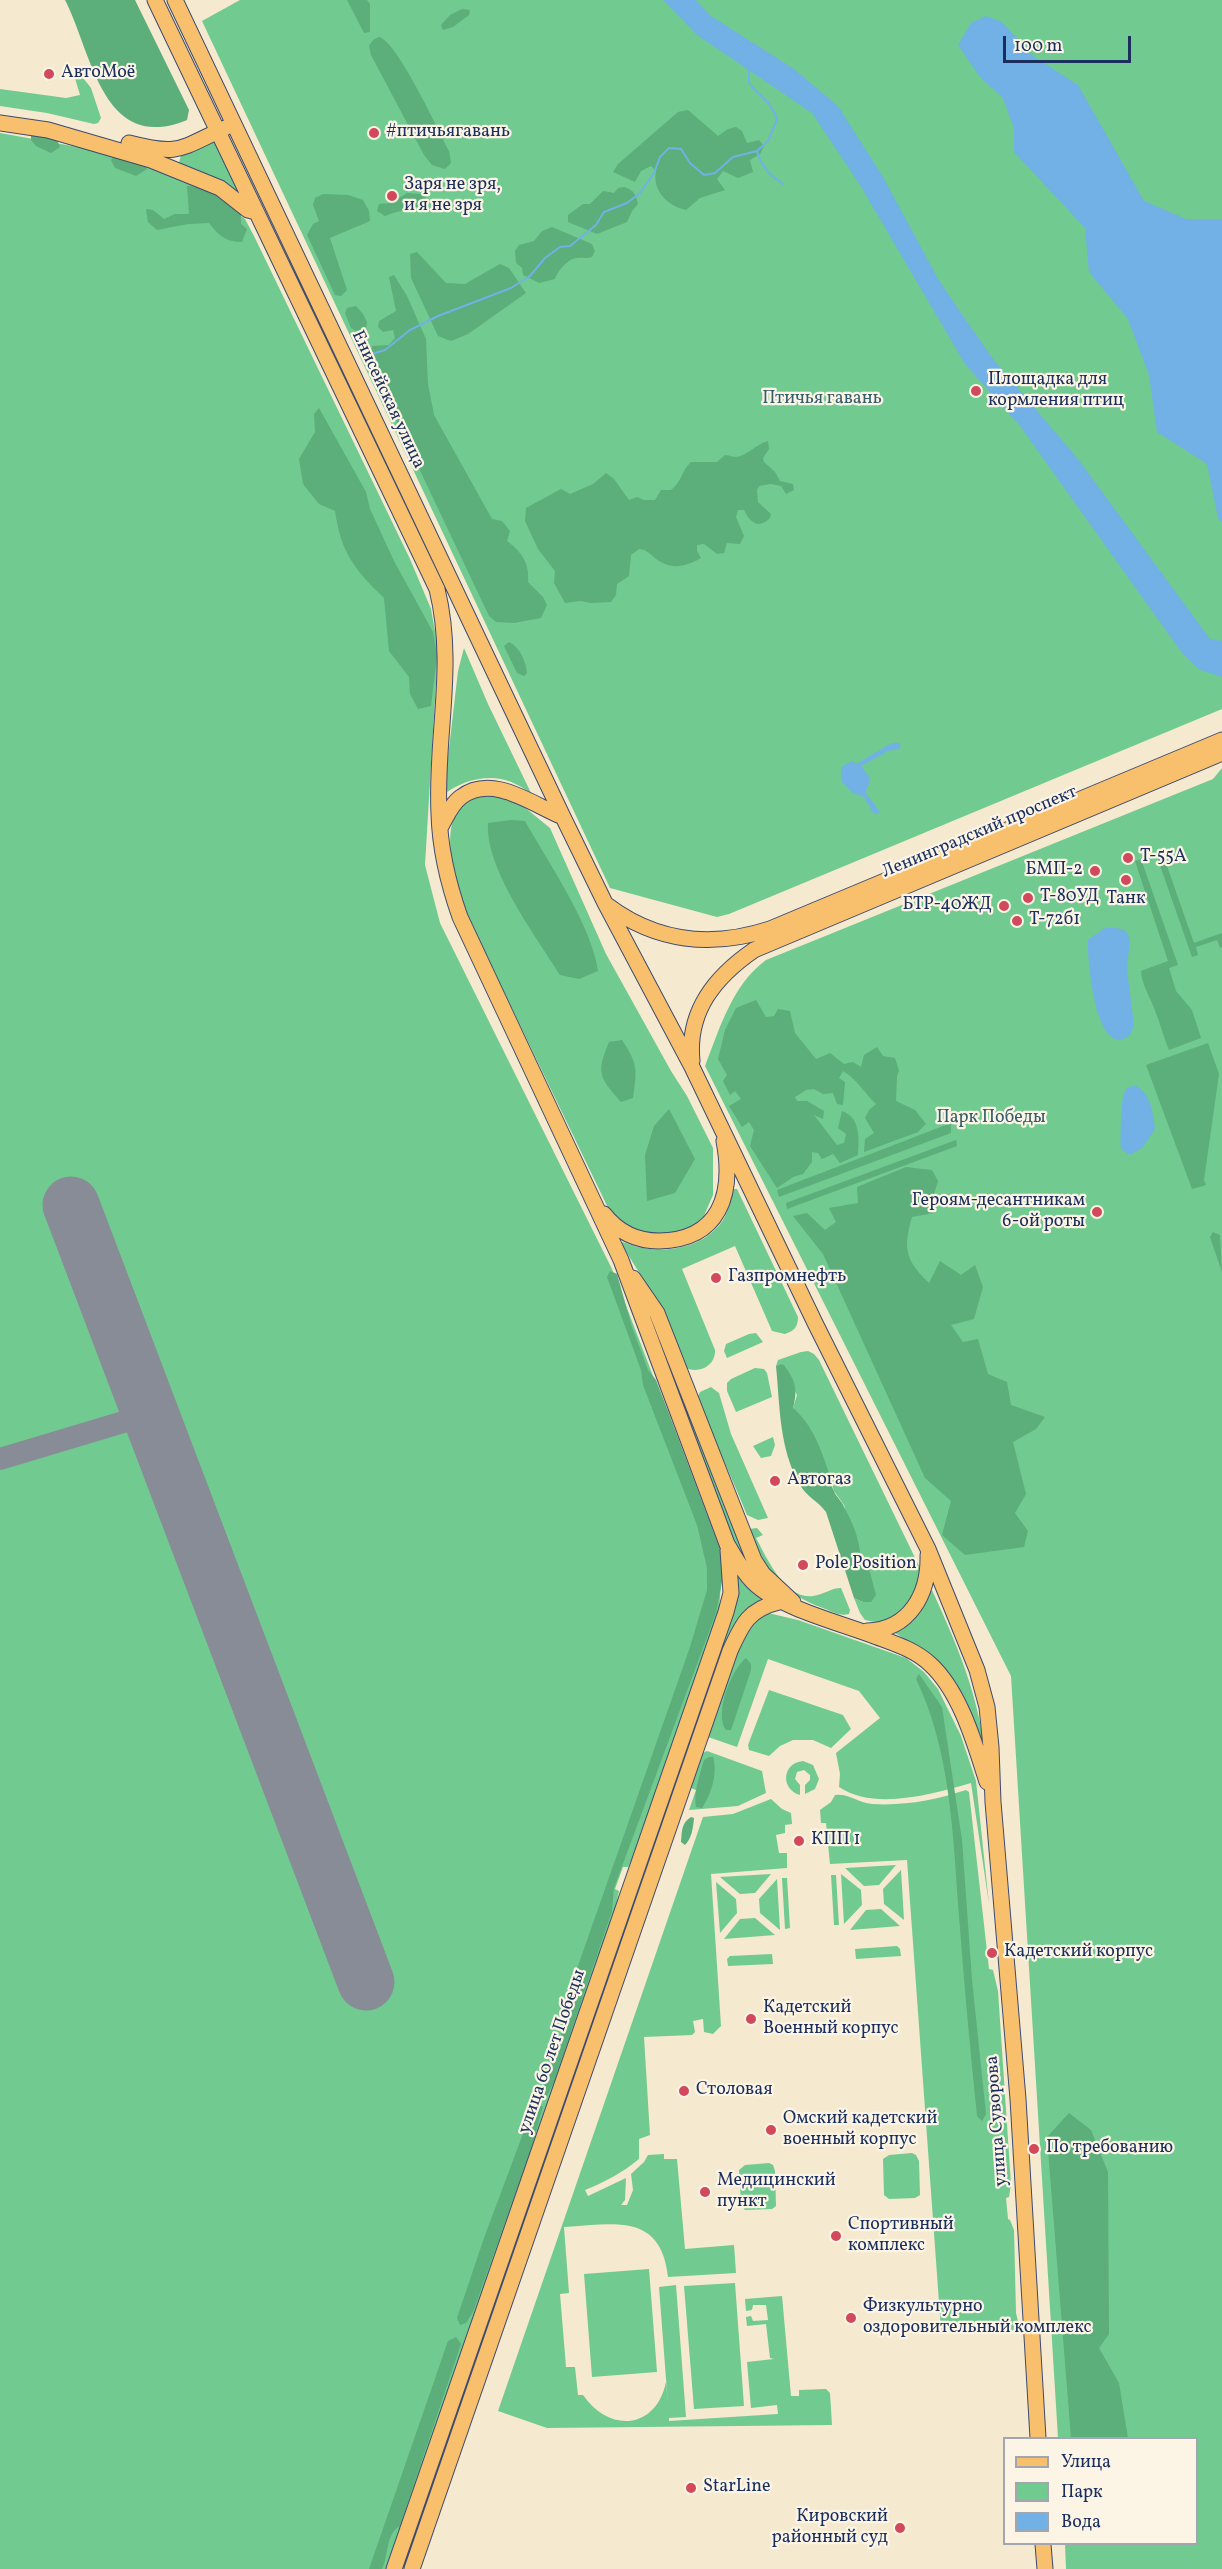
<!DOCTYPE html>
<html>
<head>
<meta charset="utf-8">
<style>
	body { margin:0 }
	#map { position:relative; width:1222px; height:2569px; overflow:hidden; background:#f5e9d0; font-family:Vollkorn,serif }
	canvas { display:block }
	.legend { position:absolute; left:1003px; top:2437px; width:195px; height:108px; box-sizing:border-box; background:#fcf5e5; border:2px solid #a2a6af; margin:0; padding:8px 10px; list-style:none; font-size:18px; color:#1b2f5e }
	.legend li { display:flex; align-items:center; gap:12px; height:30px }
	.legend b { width:30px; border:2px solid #a2a6af }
	.scale { position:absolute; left:1003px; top:36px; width:128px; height:27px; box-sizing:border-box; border:3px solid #1b2f5e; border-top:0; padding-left:8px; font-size:18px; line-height:21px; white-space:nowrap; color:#1b2f5e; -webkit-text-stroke:4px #fcf5e5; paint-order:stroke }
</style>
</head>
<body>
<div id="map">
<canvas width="1222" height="2569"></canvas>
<ul class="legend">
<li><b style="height:8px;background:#f8bf6c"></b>Улица</li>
<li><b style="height:16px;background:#71ca90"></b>Парк</li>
<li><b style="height:16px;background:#71b1e5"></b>Вода</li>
</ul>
<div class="scale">100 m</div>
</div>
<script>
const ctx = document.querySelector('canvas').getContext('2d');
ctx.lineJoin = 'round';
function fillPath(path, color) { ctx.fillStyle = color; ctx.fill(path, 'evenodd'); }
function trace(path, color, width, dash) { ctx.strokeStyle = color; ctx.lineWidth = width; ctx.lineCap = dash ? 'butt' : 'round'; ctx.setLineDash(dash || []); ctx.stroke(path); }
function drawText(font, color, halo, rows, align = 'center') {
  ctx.font = font + ' Vollkorn,serif'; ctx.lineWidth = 4.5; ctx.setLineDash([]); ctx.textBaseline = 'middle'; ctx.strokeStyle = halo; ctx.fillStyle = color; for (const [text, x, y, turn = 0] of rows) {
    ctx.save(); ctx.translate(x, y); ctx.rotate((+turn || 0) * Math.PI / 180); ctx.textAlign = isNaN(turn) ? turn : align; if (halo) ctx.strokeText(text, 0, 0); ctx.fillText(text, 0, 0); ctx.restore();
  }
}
fillPath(new Path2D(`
	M240,0H1222V709L729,914L717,917L610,888L202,21Z
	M80,74L91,88L101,118L98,123L94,124L47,113L0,106V89L66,98L80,95L75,78Z
	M0,133L94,150L174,176L215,197L245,219L254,236L410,559L431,609L438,648L425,865L440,923L612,1269L673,1428L722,1571L719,1610L638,1848L628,1867H623L615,1889L619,1891L614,1915L388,2569H0Z
	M215,140L248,205L179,163L181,155Z
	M464,648L488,704L532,795C506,772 475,774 447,792H444L458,671Z
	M1222,768V2569H1066L1065,2544H1196V2438H1058L1011,1676L705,1066C720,1028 732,985 766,960L1213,779Z
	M495,796L523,806L550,828L606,954L671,1071L687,1096L713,1148V1195L703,1218L694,1226L684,1231L662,1235L639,1233L611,1214L467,915C453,876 427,794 495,796Z
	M734,1189H737L798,1317C798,1327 794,1331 785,1334L772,1331L735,1246L682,1269L715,1350C716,1365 700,1374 686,1368L662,1309L620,1242C626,1242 632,1246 638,1247C669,1254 705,1247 723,1220C729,1211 729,1198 734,1189Z
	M648,1308L741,1547L743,1560L739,1554L645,1309Z
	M756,1333L763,1342L727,1358L724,1351L726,1344L749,1334Z
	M808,1351L814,1354L819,1360L921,1570C914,1600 901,1630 865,1620L860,1613L854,1598L863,1602L868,1566L860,1561L844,1505L834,1491L829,1474L793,1408L797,1395L780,1364L776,1366L778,1360L801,1352Z
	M755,1368L764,1369L767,1373L772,1397L736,1412L727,1391V1383L731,1379Z
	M711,1387L719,1393L731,1434L768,1518L758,1520L747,1515C731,1475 713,1438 697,1398L700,1392Z
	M773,1437L775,1445L771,1456L761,1458L753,1446Z
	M757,1528L763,1535L756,1538C767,1558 785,1600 813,1596C823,1595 831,1588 841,1588L850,1610L849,1614C840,1617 831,1611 823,1608C779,1592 766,1570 749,1529Z
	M737,1573L767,1599L750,1607L704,1709L698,1707Z
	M932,1590C957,1645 978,1693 985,1754L921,1649L895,1633L909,1620Z
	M768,1613L798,1620L906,1658L924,1672L938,1689L961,1736L976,1781L989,1904L971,1783C932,1794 875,1811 839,1787L840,1774L836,1753L880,1718L859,1691L768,1659L737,1747L708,1737L707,1734L737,1647L752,1622Z
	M769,1690L843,1715L851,1729L831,1748L813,1740H793L780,1746L769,1756L749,1750L748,1745Z
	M707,1751L762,1771L766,1793L738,1806L689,1810L696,1790L691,1788C693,1775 694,1756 707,1751Z
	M803,1761L813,1765L819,1779L815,1789L805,1794V1785L810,1780V1775L804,1770L797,1772L795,1779L800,1785V1795C780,1789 782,1763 803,1761Z
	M966,1790L969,1792L989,1969L993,1970L998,1991L1011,2184L1009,2197L1006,2198L1008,2219L1010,2220L1014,2230L1016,2313L1020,2330L971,2334L970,2328L941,2330L907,1860L830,1864L826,1823H821L820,1810L831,1802L835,1795C848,1793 859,1803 872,1804C905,1806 935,1800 966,1790Z
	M771,1799L782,1809L791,1813L792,1824L785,1825V1833L776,1835L779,1853H787V1868L711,1874L721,2026L713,2034L704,2032L703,2019L693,2021L695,2032L692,2035L644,2037L650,2135L639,2139V2159C622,2173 605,2182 585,2190L588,2196L626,2178L625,2200L621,2205H627L633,2190L631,2174L644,2162L648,2155L664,2154V2159H677L685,2249L734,2245L736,2273L668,2277C661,2212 614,2224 564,2227L569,2293L560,2294L566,2367H575L578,2395H583C609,2433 656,2430 666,2382L668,2405L659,2287L676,2285L686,2417L669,2418V2421L778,2414L777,2405L751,2408L747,2362L774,2359L770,2358L766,2324L747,2326L746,2317L751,2316L753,2321L768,2320L766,2305H753L752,2310L746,2311L745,2299L782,2296L791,2396H799V2390L826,2389L830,2393L832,2425L547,2428L498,2411L703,1817L733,1814Z
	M896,1865L879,1885L864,1886L845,1868Z
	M901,1870L904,1920L884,1904L883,1889Z
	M771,1874L755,1893L740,1894L720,1877Z
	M841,1874L861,1890L862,1905L844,1924Z
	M831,1875H836L839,1925H834Z
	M782,1878H787L790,1928L785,1929Z
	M777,1879L780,1930L760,1913L759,1899Z
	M716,1882L736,1899L737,1913L720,1933Z
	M881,1909L900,1926L850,1930L866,1910Z
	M755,1918L775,1935L724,1939L740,1919Z
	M897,1946L900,1949L901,1956L856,1959L855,1949Z
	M772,1954L773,1964L728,1966L727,1959L730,1956Z
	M549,2136L556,2138L513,2260L507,2258Z
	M912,2153L916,2155L919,2161L920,2195L915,2198L889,2199L884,2195L883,2159L889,2155Z
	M769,2163L773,2165L775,2171L776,2206L772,2209L745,2210L741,2205L739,2170L745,2165Z
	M649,2269L657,2372L592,2377L584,2274Z
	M735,2283L744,2406L694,2409L684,2286Z
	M462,2388L469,2390L423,2522L416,2519Z`), '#71ca90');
fillPath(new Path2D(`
	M65,0H135L189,110L187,120C102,155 92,52 65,0Z
	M347,0H367L370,4V32L364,33Z
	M462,9L470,10L469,15L453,27L443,30L441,25L450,15Z
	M379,37C397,41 438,130 449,151L451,163L445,169L432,165L424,155L371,55L369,46L373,40Z
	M688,110L718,136L728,129L736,127L742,131L747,143L759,140L764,146L760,154L750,160L753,172L738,178L723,171L717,179L725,190L700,198L686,210C668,206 652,191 656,171L651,166L641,171L635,182L613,172L618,164L678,112Z
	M38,132L57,140L60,147L51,153L36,146L31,140V134Z
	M114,156L146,165L147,169L136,176L115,168L111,160Z
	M187,186C209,186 224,199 241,212V224L247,229L242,242C226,242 218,235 209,223L188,224L157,230L148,222L146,209L153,210L164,219L175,214H189Z
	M624,187C634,190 636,195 638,204L632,211L627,222L597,234L568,222V215L583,204H590L603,191L614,193L618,188Z
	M407,193L420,194L426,197L427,203C414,209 399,210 385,216L377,211L379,204L391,203Z
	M323,194L348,195L363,200L369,211L370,221L330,238L347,290L341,296L335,295L307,235L313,224L319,221L313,205L315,198Z
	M552,227L592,244L595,251L592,257C586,259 582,257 577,258C567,259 558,271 555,279L539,283L523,275L522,268L516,263L515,251L519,245L534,241L542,231Z
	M417,252L446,283L465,284L500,264L509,268L526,293L468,334L451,341L438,336L411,278L410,254Z
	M394,275L407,296L426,339L428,384L434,415L492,519L502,521L510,531L507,541C522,552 530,564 528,582L543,597L547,605L541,618L514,623L496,622L489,616L370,365L372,346L389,345L395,338L393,330L383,332L378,327L379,321L396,311L389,277Z
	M356,306L363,314L367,322L366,329L358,332L351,328L345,313L347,308Z
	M319,408L366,492L370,509L394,561L433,632L437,655L431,706L418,709L410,694L409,677L389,651L384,598C355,570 341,553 335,511L319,504L303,484L299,459L315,432L314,414Z
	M768,441L769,449L763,458L764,462L775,472L780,481L793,484L794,490L786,494L781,486L771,484L759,486L757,490L758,502L771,514L770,518C758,530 750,522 744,510H738L736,517L744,536L740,544L727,543L724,553L717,554L704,544L697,545V551L701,558C687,566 674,570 659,561C651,556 649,550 639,549L631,555L629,576L617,584L616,595L611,602L591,603L580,601L565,603L554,583L555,571L538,549L525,521L526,508L561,489L570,494L593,484L606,473L614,479L629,500L637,497L644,500H655L661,490H671C682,482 681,471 691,462H717L725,455C729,455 732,457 735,457C748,456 756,444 768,441Z
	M509,642C520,647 526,662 527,673L524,676L517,673L504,646Z
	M511,820L525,821C548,862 592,926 598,971L579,979L560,975C536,936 485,869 488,823Z
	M1162,852L1194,943L1222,933V947L1220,948L1217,940L1196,947L1198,955L1192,957L1156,854Z
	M1141,859L1178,965L1169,968L1176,991L1192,1010L1201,1038L1169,1050C1163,1036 1160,1022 1154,1008C1149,995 1142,985 1141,971L1168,961L1135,861Z
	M756,1000L766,1017L774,1016L778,1009L790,1011L795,1033L816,1059L830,1053L844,1064L853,1062L861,1067L864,1055L877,1047L883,1056L895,1058L899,1071L897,1076L896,1101L915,1110L926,1124L918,1132L864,1152L865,1139L874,1133L865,1118L869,1110L876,1104C864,1093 857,1079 843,1071L839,1078L845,1082L843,1105L837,1104L833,1093L823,1094L814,1089L806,1090L795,1097L797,1101H807L824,1111L823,1119L814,1115L837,1145L844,1143L846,1134L838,1128L842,1111C861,1118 859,1139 858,1155L840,1163L833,1154L822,1159L818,1153L812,1152V1162L803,1174L793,1177L777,1188L750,1146L754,1130L749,1122L742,1127L729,1106L741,1099L735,1091L730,1095L723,1081L727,1075L718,1059L725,1030L736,1008Z
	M622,1040C638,1064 637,1070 633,1098L621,1102C599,1077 596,1073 609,1042Z
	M1208,1043L1219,1074L1204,1180L1206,1185L1192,1189L1146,1065Z
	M669,1109L695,1159L675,1193L647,1201L645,1155L654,1126Z
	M951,1123V1133L779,1197L777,1190Z
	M956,1140L957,1146L787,1209L786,1203Z
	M906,1167L932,1170L938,1181L930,1207L934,1213L912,1217C903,1248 905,1260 929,1283L940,1261L961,1275L975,1265L983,1287L974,1319L951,1325L963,1342L978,1339L988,1374L1007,1382L1011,1405L1045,1417L1036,1429L1013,1442L1026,1494L1015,1513L1028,1531L1024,1547L965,1555L942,1535L951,1501L925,1478L823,1254L793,1216L807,1213L825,1230L836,1222L829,1208L858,1203L857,1187Z
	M1213,1232L1220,1235L1222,1272L1210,1237Z
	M610,1271L617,1274L632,1327L648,1370L656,1380L668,1411L720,1549L724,1571L716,1613L614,1888L612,1911L554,2082L545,2100L542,2099L541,2095L563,2028L559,2020L690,1647L707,1590V1568L697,1525L643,1385L641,1370L607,1277Z
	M780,1364L784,1365C795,1380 798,1389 793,1408C812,1424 821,1449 829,1473C831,1479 831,1486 834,1491C836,1497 842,1501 844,1507C852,1521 862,1544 860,1561L868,1565L876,1595L871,1602H863L854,1598L826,1512C818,1501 807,1497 800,1485C779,1449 780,1406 776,1366Z
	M746,1658L751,1664V1670L731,1730H726C714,1714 731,1670 746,1658Z
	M919,1674L942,1707L962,1840L972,1980L986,2114L982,2121L977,2116C970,2049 964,1982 959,1916C953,1837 951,1751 916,1679Z
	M709,1757H713C718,1773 711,1795 702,1808L696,1807C693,1793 700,1774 704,1760Z
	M691,1817L694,1818C693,1828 692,1838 685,1845L681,1842C682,1832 681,1823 691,1817Z
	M543,2106L532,2147L473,2312L466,2323L460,2325L457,2318L484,2238L533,2107Z
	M1069,2113L1091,2130L1108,2172L1109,2334L1099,2348L1119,2383L1128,2438H1071L1047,2137Z
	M456,2337L461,2344L400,2526C385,2535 389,2555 382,2569H369L448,2341Z`), '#5cae7a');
fillPath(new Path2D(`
	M663,0H696L711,16L794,69L838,106L883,177L937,277L961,313L993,359L1078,459L1210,639L1222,641V677L1200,670L1182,653L1020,426L965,364L860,185L812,113L697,35Z
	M986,16L1002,22L1033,56L1078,85L1144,201L1186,219H1222V522L1218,518L1207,464L1157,432L1149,375L1128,319L1089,272L1085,228L1014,152V129L1003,98L980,77L958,45L971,23Z
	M892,743H899L901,745L899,749L888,751L861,766C869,777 874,778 865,792L880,812L876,814L873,813L864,797L853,793L842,782L841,767L852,761L856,764Z
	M1105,928H1116L1126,931L1130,939L1127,969L1134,1025C1132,1032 1130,1037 1123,1039C1095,1048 1087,959 1088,940Z
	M1136,1086C1151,1093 1153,1114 1155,1129L1143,1147L1130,1155L1121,1149C1120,1140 1121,1102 1124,1093C1126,1087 1130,1086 1136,1086Z`), '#71b1e5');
trace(new Path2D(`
	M757,151C761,166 770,176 783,184
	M369,355L385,350L410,330L438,316L511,288L530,276L545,258L560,247L570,246L596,225L604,212L627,203L640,193L654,173L660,157L669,148L681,149L690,163L704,175L715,173L733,157L757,151L768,141L777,119C769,98 761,99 749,83V71`), '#71b1e5', 2);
trace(new Path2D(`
	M0,1459L150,1414`), '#888c97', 22);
trace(new Path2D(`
	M71,1205L366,1982`), '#888c97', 57);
const major = new Path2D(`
	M155,0L437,589C456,666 435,737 439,814C440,851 448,883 460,917L621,1260L727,1544C735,1557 742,1571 753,1582C779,1608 841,1623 877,1637C896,1644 915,1650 930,1664C960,1691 975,1744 987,1782
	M175,0L563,817L605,903L692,1067L816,1325L928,1549L977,1670L987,1707L991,1747L993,1802L1018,2099L1038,2438
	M0,123L48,130L151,160L220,188L248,210L256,212
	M129,143C180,156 179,149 225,128
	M440,828C446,818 451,804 461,797C493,773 533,805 563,817
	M607,905C656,942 712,948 770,929L1222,740
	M692,1061C687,1011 715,977 754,950L1222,753
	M604,1214C618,1232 636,1241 659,1241C720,1240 734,1194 724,1141
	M633,1278L657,1313L754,1560L763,1574L793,1602
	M867,1631C910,1630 929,1593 928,1555
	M1043,2544L1045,2569
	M394,2569L726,1612L731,1593L728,1550
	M412,2569L730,1651C742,1624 749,1609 779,1602`);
trace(major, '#3c4b6f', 17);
trace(major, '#f8bf6c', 15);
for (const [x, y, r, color] of [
	[49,74,6,"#d1495b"],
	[374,133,6,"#d1495b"],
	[392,196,6,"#d1495b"],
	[976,391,6,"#d1495b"],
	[1128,858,6,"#d1495b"],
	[1095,871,6,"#d1495b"],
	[1126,880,6,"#d1495b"],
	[1028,898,6,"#d1495b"],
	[1004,906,6,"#d1495b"],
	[1017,921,6,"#d1495b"],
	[1097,1212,6,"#d1495b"],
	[716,1278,6,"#d1495b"],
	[775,1481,6,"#d1495b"],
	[803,1565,6,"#d1495b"],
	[799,1841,6,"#d1495b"],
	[992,1953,6,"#d1495b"],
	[751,2019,6,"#d1495b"],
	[684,2091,6,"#d1495b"],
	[771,2130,6,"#d1495b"],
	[1034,2149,6,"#d1495b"],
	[705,2192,6,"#d1495b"],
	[836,2236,6,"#d1495b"],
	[851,2318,6,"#d1495b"],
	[691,2488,6,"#d1495b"],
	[900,2528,6,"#d1495b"]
]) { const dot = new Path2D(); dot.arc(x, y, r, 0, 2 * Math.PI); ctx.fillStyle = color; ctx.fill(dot); trace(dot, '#fcf5e5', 2); }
drawText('18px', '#1b2f5e', '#fcf5e5', [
	["АвтоМоё",61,74],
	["#птичьягавань",386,133],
	["Заря не зря,",404,186],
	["и я не зря",404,207],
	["Площадка для",988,381],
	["кормления птиц",988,402],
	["Т-55А",1140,858],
	["БМП-2",1083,871,"right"],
	["Т-80УД",1040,898],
	["Танк",1126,900,"center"],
	["БТР-40ЖД",992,906,"right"],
	["Т-72б1",1029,921],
	["Героям-десантникам",1085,1202,"right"],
	["6-ой роты",1085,1223,"right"],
	["Газпромнефть",728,1278],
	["Автогаз",787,1481],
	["Pole Position",815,1565],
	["КПП 1",811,1841],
	["Кадетский корпус",1004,1953],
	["Кадетский",763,2009],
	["Военный корпус",763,2030],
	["Столовая",696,2091],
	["Омский кадетский",783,2120],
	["военный корпус",783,2141],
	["По требованию",1046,2149],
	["Медицинский",717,2182],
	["пункт",717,2203],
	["Спортивный",848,2226],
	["комплекс",848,2247],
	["Физкультурно",863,2308],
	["оздоровительный комплекс",863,2329],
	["StarLine",703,2488],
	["Кировский",888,2518,"right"],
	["районный суд",888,2539,"right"]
], 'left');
drawText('18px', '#1b2f5e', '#fcf5e5', [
	["Енисейская улица",387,400,65],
	["Ленинградский проспект",980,833,-23],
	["улица 60 лет Победы",553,2052,-71],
	["улица Суворова",998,2121,-94]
]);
drawText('18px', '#355e6d', '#fcf5e5', [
	["Птичья гавань",822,400],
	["Парк Победы",991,1119]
]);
</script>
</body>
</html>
